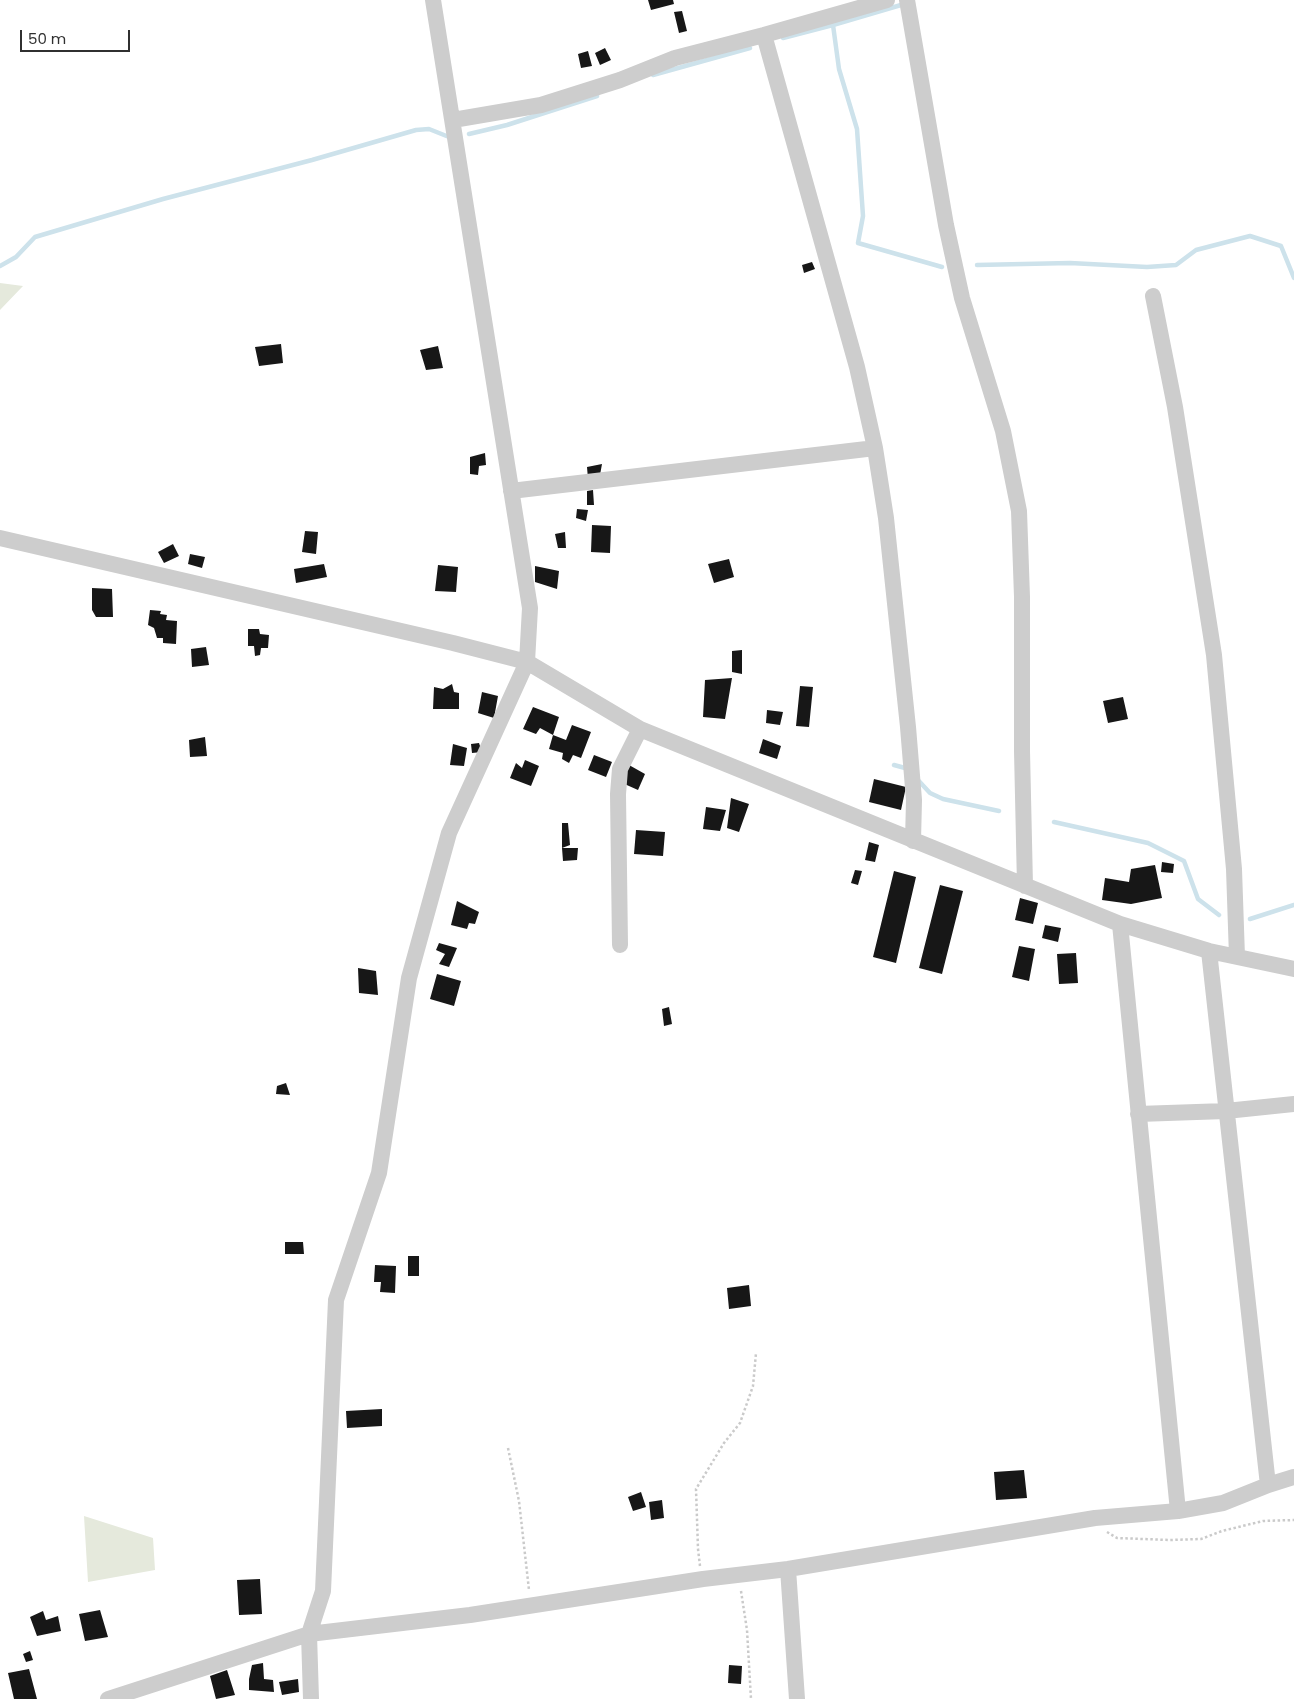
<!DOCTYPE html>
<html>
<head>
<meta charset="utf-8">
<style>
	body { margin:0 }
	#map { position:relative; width:1294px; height:1699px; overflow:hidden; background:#fff; font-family:Poppins,sans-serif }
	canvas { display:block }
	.scale { position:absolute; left:20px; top:30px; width:110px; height:22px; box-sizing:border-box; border:2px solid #303030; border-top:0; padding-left:6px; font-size:15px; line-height:18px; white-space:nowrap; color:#303030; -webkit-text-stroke:4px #fff; paint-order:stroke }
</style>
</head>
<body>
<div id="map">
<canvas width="1294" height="1699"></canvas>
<div class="scale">50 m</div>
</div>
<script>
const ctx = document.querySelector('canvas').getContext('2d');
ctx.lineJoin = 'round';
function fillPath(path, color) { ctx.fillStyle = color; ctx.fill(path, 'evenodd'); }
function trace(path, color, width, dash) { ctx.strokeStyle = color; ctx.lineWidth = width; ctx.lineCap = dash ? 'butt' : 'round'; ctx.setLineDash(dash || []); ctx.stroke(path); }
fillPath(new Path2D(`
	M0,283L23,286L0,310Z
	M84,1516L153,1538L155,1570L88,1582Z`), '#e5e9dc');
trace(new Path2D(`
	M833,25L901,5
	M783,38L833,25L839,69L857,129L863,216L858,243L942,267
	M653,75L750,48
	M469,134L507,125L597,96
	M977,265L1070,263L1147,267L1176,265L1196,250L1250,236L1281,246L1294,278
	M0,266L16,257L35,237L163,199L312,160L416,130L429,129L449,137
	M894,765L905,768
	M917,779L930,793L943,799L999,811
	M1054,822L1148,843L1184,861L1198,899L1219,915
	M1250,919L1294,905`), '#cde2eb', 4.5);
fillPath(new Path2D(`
	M648,0H673L674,4L651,10Z
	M682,11L687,31L679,33L674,12Z
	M605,48L611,60L600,65L595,53Z
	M588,51L592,66L581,68L578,54Z
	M812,262L815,269L804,273L802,265Z
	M281,344L283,363L259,366L255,347Z
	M438,346L443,368L426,370L420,350Z
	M485,453L486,465L479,466L478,475L470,474V457Z
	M602,464L600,475L588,479L587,467Z
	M593,490L594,505H587V491Z
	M577,509L588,510L586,521L576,518Z
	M592,525L611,526L610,553L591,552Z
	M305,531L318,532L316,554L302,552Z
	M565,532L566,548H558L555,534Z
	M173,544L179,556L164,563L158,552Z
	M190,554L205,557L202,568L188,564Z
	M729,559L734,577L714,583L708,564Z
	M324,564L327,577L296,583L294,569Z
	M438,565L458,567L456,592L435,591Z
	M535,566L559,571L557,589L535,582Z
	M92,588L112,589L113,617H96L92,610Z
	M150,610L161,611L160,614L167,615L166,620L177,621L176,644L163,643V638H157L154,628L148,625Z
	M248,629H259L260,634L269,635L268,648H261L260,655L255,656L254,646H248Z
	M206,647L209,665L192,667L191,649Z
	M742,650V674L732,672V651Z
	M732,678L725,719L703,717L705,680Z
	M452,684L454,692L459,693V709H433L434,687L443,689Z
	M800,686L813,687L809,727L796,726Z
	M482,692L498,696L494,718L478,713Z
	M1123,697L1128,719L1108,723L1103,701Z
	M533,707L559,717L553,735L540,728L536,734L523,729Z
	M767,710L783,712L780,725L766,723Z
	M572,725L591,732L581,758L573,755L569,763L562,759L563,753L549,749L553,735L566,740Z
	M205,737L207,756L190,757L189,740Z
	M763,739L781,746L777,759L759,753Z
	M479,743L482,752L472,753L471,744Z
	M453,744L467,748L464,766L450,765Z
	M594,755L612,762L606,777L588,770Z
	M525,760L539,766L531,786L510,778L516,763L522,768Z
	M629,765L645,774L638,790L620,782Z
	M874,779L906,787L901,810L869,802Z
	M731,798L749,804L739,832L727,828Z
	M706,807L726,810L720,831L703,829Z
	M562,823H568L570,845L562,848H578L577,860L563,861L562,848Z
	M636,830L665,832L663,856L634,854Z
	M869,842L879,845L875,862L865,860Z
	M1162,862L1174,864L1173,873L1161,872Z
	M1155,865L1162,898L1131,904L1102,900L1105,878L1129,882L1131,869Z
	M855,870L862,871L858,885L851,883Z
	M894,871L916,877L896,963L873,957Z
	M940,885L963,891L942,974L919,968Z
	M1020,898L1038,903L1033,924L1015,920Z
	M457,901L479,912L475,924L469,923L467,929L451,925Z
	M1045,925L1061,928L1058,942L1042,938Z
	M439,943L457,948L449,967L439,964L445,954L436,950Z
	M1019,946L1035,949L1029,981L1012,977Z
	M1076,953L1078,983L1059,984L1057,954Z
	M358,968L376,971L378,995L359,993Z
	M437,974L461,981L454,1006L430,999Z
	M669,1007L672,1024L664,1026L662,1009Z
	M286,1083L290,1095L276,1094L277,1086Z
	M285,1242H303L304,1254H285Z
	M408,1256H419V1276H408Z
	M375,1265L396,1266L395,1293L380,1292L381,1282H374Z
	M749,1285L751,1306L729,1309L727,1288Z
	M382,1409V1426L347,1428L346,1411Z
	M1024,1470L1027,1498L996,1500L994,1472Z
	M641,1492L646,1507L633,1511L628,1497Z
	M662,1500L664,1518L651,1520L649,1502Z
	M260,1579L262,1614L239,1615L237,1580Z
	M100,1610L108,1637L85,1641L79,1614Z
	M43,1611L46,1620L58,1616L61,1631L37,1636L30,1617Z
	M30,1651L33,1660L26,1662L23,1654Z
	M263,1663L264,1679L273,1680L274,1692L249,1690V1679L252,1665Z
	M729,1665L742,1666L741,1684L728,1683Z
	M29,1669L37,1699H14L8,1673Z
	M227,1670L235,1695L216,1699L210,1676Z
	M298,1679L299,1692L282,1695L279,1682Z`), '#171717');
trace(new Path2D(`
	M508,1448L519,1501L529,1590
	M1107,1532L1117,1538L1170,1540L1201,1539L1222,1531L1263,1521L1294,1520
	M700,1566L698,1549L696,1489L724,1443L740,1423L753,1386L756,1353
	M741,1591L747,1630L751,1699`), '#cacaca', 2.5, [2.5, 2.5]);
trace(new Path2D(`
	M907,0L946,225L962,298L1003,431L1019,511L1022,597V751L1025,886
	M764,35L857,367L875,448L886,518L908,727L914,800L913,841
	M453,120L541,105L620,80L675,58L764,35L887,0
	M1153,296L1175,407L1214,655L1234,869L1237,957
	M511,491L875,448
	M0,538L453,643L527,662L640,729L1120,924L1209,951L1294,969
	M1120,924L1178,1511
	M620,945L618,794L620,769L640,729
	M1209,951L1268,1485
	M1138,1114L1226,1111L1294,1104
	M788,1569L797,1699
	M108,1699L309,1634L323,1591L336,1300L379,1173L409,978L449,833L527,662L530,608L433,0
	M311,1699L309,1634L470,1615L703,1579L788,1569L1095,1518L1178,1511L1223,1503L1268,1485L1294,1477`), '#cdcdcd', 16);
</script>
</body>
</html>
